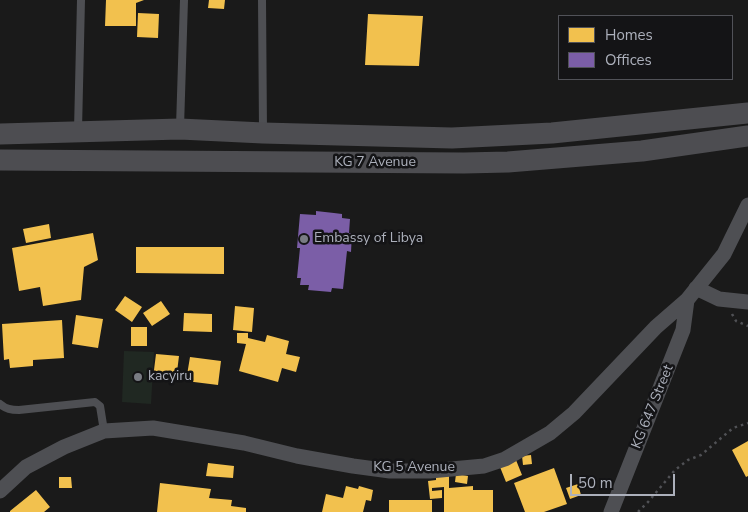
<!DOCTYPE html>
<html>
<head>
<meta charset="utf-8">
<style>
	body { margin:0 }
	#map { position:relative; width:748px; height:512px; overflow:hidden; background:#1a1a1a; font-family:"Nunito Sans",sans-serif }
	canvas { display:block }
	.legend { position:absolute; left:558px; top:15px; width:175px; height:65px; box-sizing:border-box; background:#141416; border:1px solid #515258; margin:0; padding:6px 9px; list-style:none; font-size:15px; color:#acb0bb }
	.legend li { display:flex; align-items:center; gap:10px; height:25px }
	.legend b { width:25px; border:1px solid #515258 }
	.scale { position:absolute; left:570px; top:474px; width:105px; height:22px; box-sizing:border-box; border:2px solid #acb0bb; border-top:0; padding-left:6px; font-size:15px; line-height:18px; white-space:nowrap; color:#acb0bb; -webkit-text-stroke:4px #141416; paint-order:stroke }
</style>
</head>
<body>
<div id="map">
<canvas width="748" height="512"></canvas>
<ul class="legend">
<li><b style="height:14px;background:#f2c14e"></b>Homes</li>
<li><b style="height:14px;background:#7b5ea7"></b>Offices</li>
</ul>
<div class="scale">50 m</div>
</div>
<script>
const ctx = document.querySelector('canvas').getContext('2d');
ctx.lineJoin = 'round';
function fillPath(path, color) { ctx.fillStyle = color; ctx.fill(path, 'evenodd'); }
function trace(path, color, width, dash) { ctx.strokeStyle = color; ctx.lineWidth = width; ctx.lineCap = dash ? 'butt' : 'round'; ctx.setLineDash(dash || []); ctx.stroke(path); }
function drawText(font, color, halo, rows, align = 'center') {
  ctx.font = font + ' "Nunito Sans",sans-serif'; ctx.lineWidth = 5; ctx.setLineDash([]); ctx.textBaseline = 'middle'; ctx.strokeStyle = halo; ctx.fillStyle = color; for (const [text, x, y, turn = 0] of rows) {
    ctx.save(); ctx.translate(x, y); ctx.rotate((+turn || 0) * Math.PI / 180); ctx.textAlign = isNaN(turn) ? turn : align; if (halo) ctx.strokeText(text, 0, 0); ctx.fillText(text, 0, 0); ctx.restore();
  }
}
fillPath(new Path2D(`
	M124,351L154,352L151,404L122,402Z`), '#202822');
fillPath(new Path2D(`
	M106,0H144L136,3V26H105Z
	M209,0H225L224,9L208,8Z
	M138,13L159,14L158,38L137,37Z
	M368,14L423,16L419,66L365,65Z
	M49,224L51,238L26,243L23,229Z
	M93,233L98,260L84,267L81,300L43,306L40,287L19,291L12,248Z
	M136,247H224V274L136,273Z
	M125,296L142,307L132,322L115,310Z
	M161,301L170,314L152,326L143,313Z
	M235,306L254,308L252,332L233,330Z
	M184,313L212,314V332L183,331Z
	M76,315L103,319L98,348L72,344Z
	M62,320L64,358L33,360V366L10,368L9,359L4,360L2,324Z
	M131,327H147V346H131Z
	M237,333H248V338L265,342L267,335L289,341L286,354L300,357L296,372L282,368L278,382L239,371L246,344L237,343Z
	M156,354L179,356L176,380L153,378Z
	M190,357L221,361L218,385L186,381Z
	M748,441V476L746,477L732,450Z
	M531,455L532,464L523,465L522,456Z
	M516,460L522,475L506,482L500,467Z
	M208,463L234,466L233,478L206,476Z
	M554,468L567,504L544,512H525L514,483Z
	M456,474L468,476L467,484L455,482Z
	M449,476V488L473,486V490H493V512H444V487L432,488V491L442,490V498L430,499L428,481L436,480V477Z
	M59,477H71L72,488H59Z
	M160,483L211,489L209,498L232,500L231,506L246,508V512H157Z
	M578,484L581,495L570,499L566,488Z
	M346,486L358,489L359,486L373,490L371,501L366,500L363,512H322L326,494L343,498Z
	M36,490L50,507L44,512H10V511Z
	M389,500H432V512H389Z`), '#f2c14e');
fillPath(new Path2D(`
	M316,211L334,213L342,214V218L350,219L349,233H352L351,252L347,251L343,289L332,288L331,292L308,290L309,285H300L301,278H297L300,248H297L300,214L316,215Z`), '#7b5ea7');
trace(new Path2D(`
	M732,314L736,321L748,326
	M638,512L648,502L675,470L688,460L701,455L733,428L748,423`), '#505155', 2.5, [2.5, 4]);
trace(new Path2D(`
	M262,0L263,130
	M180,127L184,0
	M78,130L81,0
	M0,404C6,409 11,410 19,410L95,402L100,406L104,431`), '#4e4f53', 8);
trace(new Path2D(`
	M696,288L719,299L748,302
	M0,491L26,467L64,447L104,431L153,428L244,443L297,456L353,466L390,471H430L484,466L505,459L550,433L574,413L656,327L687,300L724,254L748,205
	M611,512L683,330L687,300`), '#4e4f53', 15);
trace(new Path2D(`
	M0,134L180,129L263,133L452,138L552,133L748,113
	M0,160L464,163L508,162L642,151L748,136`), '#4d4d51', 21);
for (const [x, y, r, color] of [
	[304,239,5,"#797c83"],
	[138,377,5,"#797c83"]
]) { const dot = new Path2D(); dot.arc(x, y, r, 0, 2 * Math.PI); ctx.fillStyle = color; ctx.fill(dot); trace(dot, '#141416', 2); }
drawText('14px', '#acb0bb', '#141416', [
	["KG 7 Avenue",375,163],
	["KG 647 Street",653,407,-68],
	["KG 5 Avenue",414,468]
]);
drawText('14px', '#acb0bb', '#141416', [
	["Embassy of Libya",314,239],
	["kacyiru",148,377]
], 'left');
</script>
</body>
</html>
